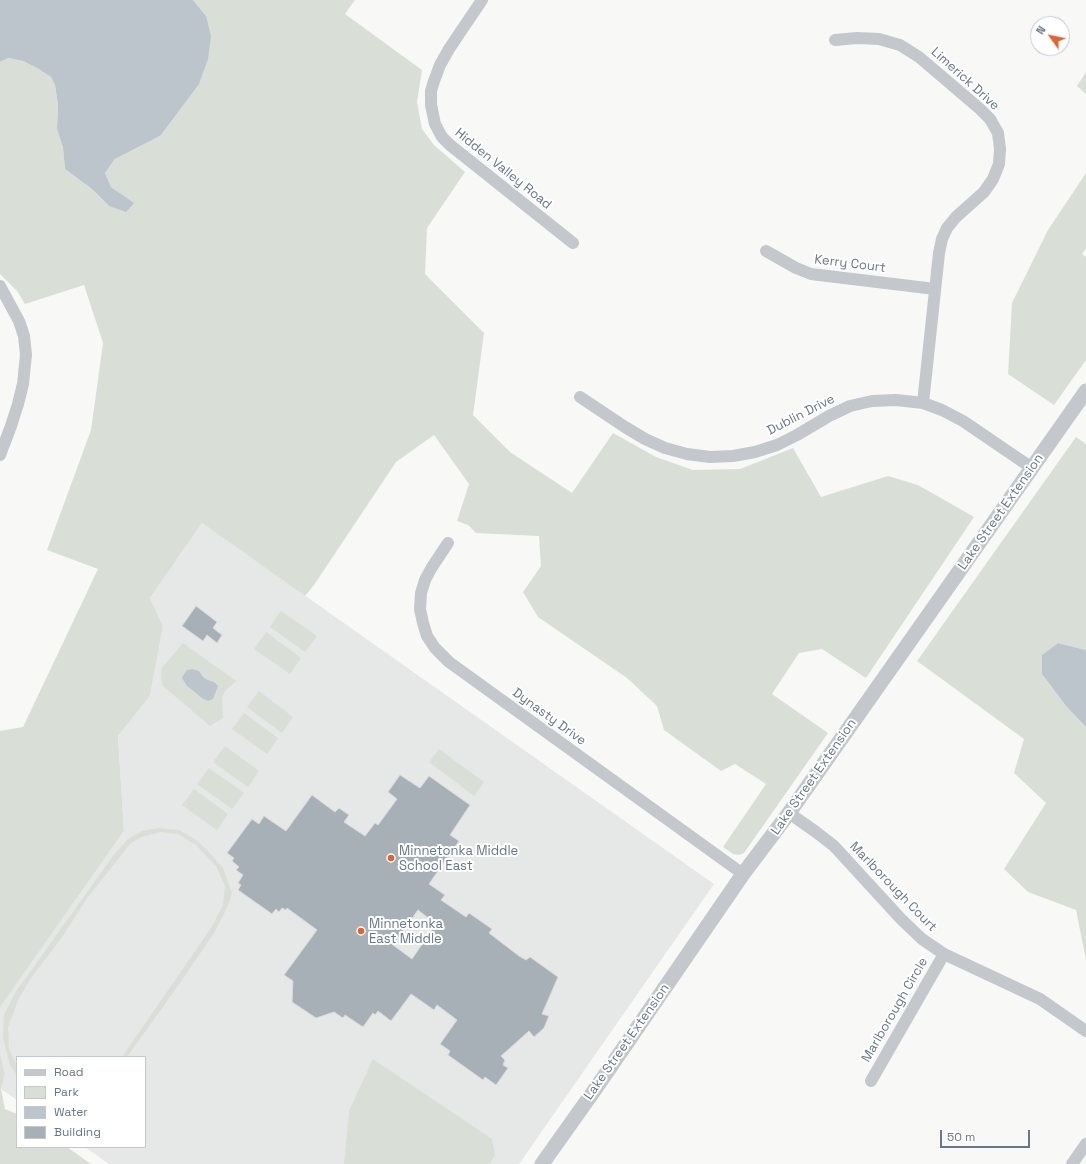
<!DOCTYPE html>
<html>
<head>
<meta charset="utf-8">
<style>
  body { margin:0 }
  #map { position:relative; width:1086px; height:1164px; overflow:hidden; background:#f8f8f6; font-family:"Space Grotesk",sans-serif }
  canvas { display:block }
  .legend { position:absolute; left:16px; top:1056px; width:130px; height:92px; box-sizing:border-box; background:#fff; border:1px solid #c3c8cf; margin:0; padding:5px 7px; list-style:none; font-size:12px; color:#687686 }
  .legend li { display:flex; align-items:center; gap:8px; height:20px }
  .legend b { width:20px; border:1px solid #c3c8cf }
  .north { position:absolute; left:1030px; top:16px; width:40px; height:40px; box-sizing:border-box; background:#fff; border:1px solid #c3c8cf; border-radius:50%; rotate:303deg; font-size:11px; font-weight:700; line-height:16px; text-align:center; color:#687686 }
  .north::after { content:''; display:block; margin:auto; width:14px; height:18px; background:#e1652d; clip-path:polygon(50% 0,100% 100%,50% 72%,0 100%) }
  .scale { position:absolute; left:940px; top:1130px; width:90px; height:18px; box-sizing:border-box; border:2px solid #687686; border-top:0; padding-left:5px; font-size:12px; line-height:14px; white-space:nowrap; color:#687686; -webkit-text-stroke:3px #fff; paint-order:stroke }
</style>
</head>
<body>
<div id="map">
<canvas width="1086" height="1164"></canvas>
<ul class="legend">
<li><b style="height:5px;background:#c4c7cb"></b>Road</li>
<li><b style="height:11px;background:#d9dfd7"></b>Park</li>
<li><b style="height:11px;background:#bcc5cb"></b>Water</li>
<li><b style="height:11px;background:#a8b0b7"></b>Building</li>
</ul>
<div class="north">N</div>
<div class="scale">50 m</div>
</div>
<script>
const g = document.querySelector('canvas').getContext('2d');
g.lineJoin = 'round';
function fillPath(path, color) {
  g.fillStyle = color;
  g.fill(path, 'evenodd');
}
function poly(rows) {
  const path = new Path2D();
  for (const r of rows) {
    path.moveTo(r[0], r[1]);
    for (let i = 2; i < r.length; i += 2) path.lineTo(r[i], r[i + 1]);
  }
  return path;
}
function strokePath(path, color, width, dash) {
  g.strokeStyle = color;
  g.lineWidth = width;
  g.lineCap = dash ? 'butt' : 'round';
  g.setLineDash(dash || []);
  g.stroke(path);
}
function label(font, color, halo, rows, align = 'center') {
  g.font = font + ' "Space Grotesk",sans-serif';
  g.lineWidth = 4;
  g.setLineDash([]);
  g.textBaseline = 'middle';
  g.strokeStyle = halo;
  g.fillStyle = color;
  for (const [text, x, y, turn = 0] of rows) {
    g.save();
    g.translate(x, y);
    g.rotate((+turn || 0) * Math.PI / 180);
    g.textAlign = isNaN(turn) ? turn : align;
    if (halo) g.strokeText(text, 0, 0);
    g.fillText(text, 0, 0);
    g.restore();
  }
}
fillPath(poly([
  [202,523,714,884,519,1164,109,1164,85,1147,145,1147,145,1057,17,1057,17,1100,1,1089,5,1074,0,1053,0,1006,124,831,118,736,150,696,163,626,150,598]
]), '#e6e7e7');
fillPath(poly([
  [193,0,355,0,345,14,422,70,417,102,422,129,434,145,465,172,427,228,425,274,484,333,473,415,510,452,572,493,613,433,656,457,693,470,740,469,793,448,821,497,888,476,918,485,974,517,866,678,822,649,799,653,772,694,828,733,744,853,739,855,733,854,723,847,766,784,735,764,721,771,664,730,657,706,627,678,538,617,523,592,541,566,539,536,476,533,468,525,457,521,469,484,434,435,396,462,314,585,305,596,202,523,150,598,163,626,150,696,118,736,124,831,0,1007,0,731,23,727,98,569,47,550,91,430,103,343,84,285,25,304,17,291,0,274,0,62,8,58,23,61,37,68,51,77,55,85,58,105,57,129,63,148,65,169,92,189,109,206,133,203,111,187,105,173,115,159,160,136,206,16],
  [1086,72,1086,94,1077,86],
  [1086,173,1086,248,1082,254,1086,257,1086,360,1054,405,1008,374,1012,303,1048,230],
  [1076,437,1086,444,1086,650,1058,643,1042,655,1042,674,1066,706,1086,727,1086,960,1076,910,1028,892,1004,869,1046,803,1014,773,1024,739,917,661],
  [281,611,317,636,305,652,270,627],
  [266,632,301,658,290,674,254,649],
  [183,643,236,681,225,691,222,697,223,718,210,726,163,686,161,677,162,668],
  [187,670,199,671,203,677,208,680,214,682,202,698,187,686,183,678,184,674],
  [259,691,293,717,282,733,247,707],
  [244,713,278,738,267,754,232,729],
  [225,746,259,771,248,787,213,762],
  [439,749,484,782,474,796,429,762],
  [209,768,244,793,232,809,197,784],
  [194,789,228,814,217,830,182,805],
  [159,828,179,830,195,839,207,850,223,868,232,893,227,908,214,933,175,990,127,1057,122,1057,211,928,223,905,225,886,216,866,196,845,178,834,161,832,141,837,130,844,88,897,62,937,31,978,19,998,8,1027,9,1049,17,1066,17,1075,10,1065,3,1038,4,1015,15,993,113,856,128,839,142,831],
  [0,1053,5,1074,1,1089,5,1109,17,1114,17,1147,67,1147,91,1164,0,1164],
  [373,1059,492,1139,495,1156,489,1164,344,1164,349,1111]
]), '#d9dfd7');
fillPath(poly([
  [0,0,193,0,206,16,211,36,208,59,199,84,160,136,115,159,105,173,111,187,134,203,126,212,109,206,92,189,65,169,63,148,57,129,58,105,55,85,51,77,37,68,23,61,8,58,0,62],
  [1058,643,1086,650,1086,727,1066,706,1042,674,1042,655],
  [193,669,199,671,203,677,208,680,214,682,218,686,213,699,208,701,202,698,187,686,182,678,184,674,187,670]
]), '#bcc5cb');
const building = poly([
  [196,606,217,622,213,628,222,635,217,643,207,635,203,641,182,626,196,606],
  [400,775,420,788,429,776,470,805,450,835,459,841,429,884,445,895,441,900,466,917,469,913,492,929,489,933,519,956,526,960,530,957,558,977,542,1014,549,1016,544,1028,534,1037,529,1031,501,1056,505,1060,503,1065,508,1068,496,1085,485,1077,483,1080,448,1055,450,1051,440,1044,457,1020,437,1005,434,1010,411,994,391,1021,378,1011,375,1015,373,1013,363,1027,345,1015,343,1018,334,1012,316,1018,292,1002,293,981,284,975,317,930,287,908,286,910,282,908,279,912,276,909,272,914,238,890,241,885,238,883,243,875,236,870,239,867,232,861,234,858,227,853,252,819,259,824,264,816,286,831,312,795,335,812,339,808,349,815,344,822,365,836,375,823,378,825,397,799,388,792,400,775],
  [418,910,436,924,412,959,393,945,418,910]
]);
fillPath(building, '#a8b0b7');
strokePath(building, '#dadad8', 1);
strokePath(poly([
  [482,0,449,49,440,65,434,81,431,91,431,105,435,124,442,137,450,145,573,243],
  [835,40,857,38,879,39,900,45,919,57,980,109,990,119,998,133,1000,149,999,164,993,179,984,192,956,217,947,228,942,239,939,253,923,403],
  [766,251,796,268,811,274,935,289],
  [0,286,19,321,24,336,26,355,23,384,18,404,11,426,0,455],
  [580,397,625,427,645,439,665,448,687,454,710,457,733,456,755,452,777,445,797,435,829,416,850,406,872,401,896,400,923,403,942,410,963,421,1032,468],
  [448,543,432,567,425,580,421,593,420,609,423,623,427,636,435,648,449,662,743,874],
  [789,813,816,832,834,846,901,919,922,939,944,954,1040,999,1086,1031],
  [871,1081,944,954],
  [1072,1164,1086,1144]
]), '#c4c7cb', 12);
strokePath(poly([
  [542,1164,596,1088,743,874,789,813,1086,391]
]), '#c4c7cb', 15);
for (const [x, y, r, color] of [
  [391,858,4,"#e1652d"],
  [361,931,4,"#e1652d"]
]) {
  const dot = new Path2D();
  dot.arc(x, y, r, 0, 2 * Math.PI);
  g.fillStyle = color;
  g.fill(dot);
  strokePath(dot, '#fff', 1.5);
}
label('13px', '#687686', '#fff', [
  ["Limerick Drive",965,79,42],
  ["Hidden Valley Road",503,169,39],
  ["Kerry Court",850,264,7],
  ["Dublin Drive",801,415,-27],
  ["Lake Street Extension",1001,512,-55],
  ["Dynasty Drive",549,717,36],
  ["Lake Street Extension",814,777,-55],
  ["Marlborough Court",893,887,46],
  ["Marlborough Circle",895,1010,-60],
  ["Lake Street Extension",627,1042,-55]
]);
label('13px', '#687686', '#fff', [
  ["Minnetonka Middle",399,851],
  ["School East",399,866],
  ["Minnetonka",369,924],
  ["East Middle",369,939]
], 'left');
</script>
</body>
</html>
